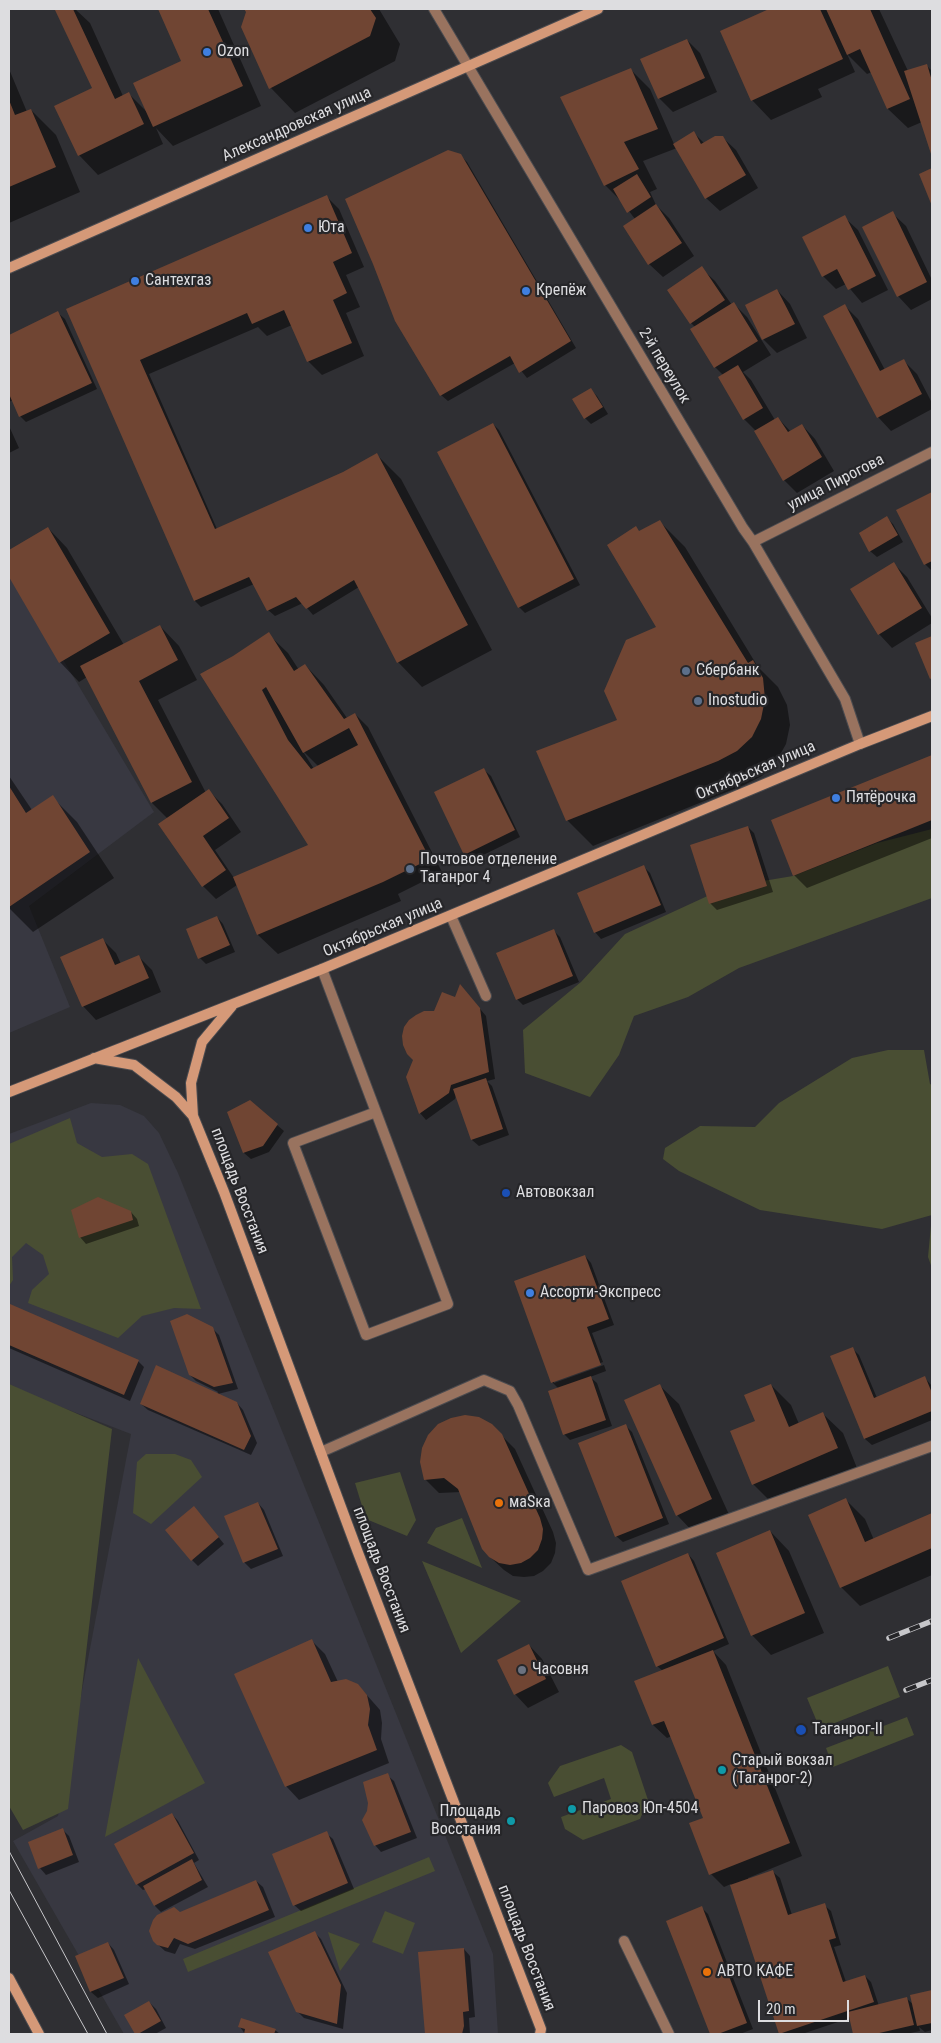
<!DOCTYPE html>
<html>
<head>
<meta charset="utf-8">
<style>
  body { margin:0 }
  #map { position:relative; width:941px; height:2043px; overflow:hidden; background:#2f2f33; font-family:"Roboto Condensed",sans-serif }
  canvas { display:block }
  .frame { position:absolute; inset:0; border:10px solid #dddde0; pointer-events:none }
  .scale { position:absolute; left:758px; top:2000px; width:91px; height:22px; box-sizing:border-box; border:2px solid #dddde0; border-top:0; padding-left:6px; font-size:15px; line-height:18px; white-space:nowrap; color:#dddde0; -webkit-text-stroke:4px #262629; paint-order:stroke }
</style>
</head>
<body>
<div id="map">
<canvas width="941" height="2043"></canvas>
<div class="frame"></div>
<div class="scale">20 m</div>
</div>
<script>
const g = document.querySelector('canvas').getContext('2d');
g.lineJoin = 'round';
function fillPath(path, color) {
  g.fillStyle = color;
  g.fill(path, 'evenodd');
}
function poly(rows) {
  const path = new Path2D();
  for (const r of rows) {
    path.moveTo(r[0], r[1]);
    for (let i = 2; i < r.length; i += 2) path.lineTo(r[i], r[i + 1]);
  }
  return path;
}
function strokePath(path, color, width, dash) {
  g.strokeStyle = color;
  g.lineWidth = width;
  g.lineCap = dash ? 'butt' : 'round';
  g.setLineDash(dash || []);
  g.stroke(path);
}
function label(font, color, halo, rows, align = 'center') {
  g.font = font + ' "Roboto Condensed",sans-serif';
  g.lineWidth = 4.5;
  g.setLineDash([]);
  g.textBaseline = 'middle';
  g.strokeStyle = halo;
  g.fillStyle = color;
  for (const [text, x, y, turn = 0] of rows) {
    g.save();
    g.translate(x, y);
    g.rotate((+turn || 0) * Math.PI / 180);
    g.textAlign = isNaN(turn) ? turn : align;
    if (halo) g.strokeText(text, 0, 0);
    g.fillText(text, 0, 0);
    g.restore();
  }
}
fillPath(poly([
  [9,569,154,812,29,906,70,1007,9,1033],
  [91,1103,120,1105,144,1116,159,1133,178,1173,493,1954,498,2034,124,2034,13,1841,58,1816,131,1434,9,1387,9,1134]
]), '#383841');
fillPath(poly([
  [932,829,932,898,739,968,688,997,634,1016,619,1055,590,1097,525,1073,523,1030,581,982,625,934,727,887,793,876,877,843],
  [888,1050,924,1050,930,1084,932,1085,932,1268,928,1257,932,1215,882,1229,760,1210,679,1171,663,1159,665,1148,700,1126,755,1127,779,1103,852,1058],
  [70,1118,77,1143,102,1157,132,1154,148,1164,201,1309,174,1308,142,1316,118,1338,28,1303,32,1290,49,1274,43,1255,26,1243,12,1257,13,1280,9,1286,9,1144],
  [9,1384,112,1429,68,1809,23,1830,9,1806],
  [146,1454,175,1454,191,1460,202,1477,151,1524,133,1513,137,1462],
  [400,1472,416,1520,407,1536,366,1519,355,1483],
  [462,1518,482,1568,427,1543,436,1528],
  [422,1561,521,1601,461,1653],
  [138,1658,205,1783,105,1837],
  [888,1666,900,1697,820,1729,807,1698],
  [907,1717,914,1735,833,1767,826,1748],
  [621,1745,632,1752,648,1800,640,1819,583,1840,565,1829,561,1817,611,1799,604,1778,554,1797,548,1783,560,1766],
  [429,1857,435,1871,188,1972,183,1959],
  [385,1911,415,1923,403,1954,372,1942],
  [328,1932,360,1944,340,1971]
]), '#494e33');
fillPath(poly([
  [60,9,75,9,90,23,123,96,129,94,147,112,183,61,159,9,218,9,261,106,173,146,156,128,163,144,98,175,79,155,93,88,56,11],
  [246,9,379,9,400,44,395,61,295,113,271,88],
  [772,9,879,9,908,71,926,65,932,71,932,153,922,122,908,128,888,109,872,72,867,74,847,54,855,72,818,89,822,97,771,120,752,100,721,32],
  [687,40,700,53,717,92,673,112,659,98],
  [9,69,27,112,31,110,56,135,80,192,9,223],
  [630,69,650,89,674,144,694,133,704,143,722,137,736,150,758,188,720,211,706,198,677,148,643,161,657,189,650,192,656,205,669,218,694,256,663,277,649,264,625,226,635,219,622,202,605,185],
  [460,155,467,162,576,348,527,378,515,363,448,401,441,395],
  [326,196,339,209,364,267,346,275,360,307,346,313,364,356,322,375,308,361,292,325,267,336,258,327,149,374,217,529,344,473,376,454,401,479,492,650,422,687,398,662,359,587,313,615,303,603,275,616,268,610,254,584,201,607,195,601,98,380],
  [892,213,906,226,932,280,932,299,911,310,898,296],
  [844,217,858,230,888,290,862,303,846,284,836,289,823,276],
  [701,268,715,281,732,305,734,304,747,317,771,355,743,372,751,380,775,420,778,418,791,432,802,425,815,439,834,471,797,493,784,480,756,431,744,419,723,375,715,367,692,329,695,327,691,323],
  [777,290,790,304,807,338,777,353,763,339],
  [845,306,858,319,885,370,903,360,917,374,932,403,932,409,891,431,878,417],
  [58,313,65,319,97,389,26,422,20,416,13,400,9,402,9,336],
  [590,389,597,396,608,414,591,424,585,418],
  [493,424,499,430,580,585,525,613,519,607],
  [9,426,19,448,9,453],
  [932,493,932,571,925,564,898,510],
  [887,518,893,524,903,542,877,557,870,551],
  [660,522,685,547,758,667,778,687,787,705,790,725,786,744,776,762,762,776,744,785,593,846,568,821,538,752,619,721,658,628,640,532],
  [48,528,67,548,124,645,160,626,179,646,197,680,158,700,206,793,209,791,222,804,241,832,215,850,234,878,310,846,234,657,268,634,288,653,299,670,305,665,324,685,347,718,355,714,368,727,442,872,398,894,401,901,278,954,258,935,237,885,216,899,203,886,160,824,168,819,152,803,87,677,79,682,60,662,9,574,9,551],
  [302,750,319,767,314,769],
  [894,564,907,577,932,618,932,623,892,648,879,634],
  [932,757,932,838,807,888,794,875,772,821],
  [484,770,491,776,520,837,471,861,465,854],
  [9,776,32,810,52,797,77,822,114,878,33,932,9,908],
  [748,827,754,833,773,892,717,910,710,903],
  [644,867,650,873,666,912,601,939,595,932],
  [217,917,223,924,235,952,206,964,200,958],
  [553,930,560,937,579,982,523,1005,517,999],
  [103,940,116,953,121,964,139,957,152,970,161,992,96,1020,83,1006],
  [461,986,486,1016,495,1079,487,1081,492,1086,509,1135,479,1146,472,1140,456,1095,455,1099,426,1120,420,1113,434,1012,456,999],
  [228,1112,277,1125,284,1131,269,1152,251,1159,244,1153],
  [131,1212,137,1219,139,1226,86,1244,80,1237],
  [585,1256,591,1263,614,1325,592,1333,603,1362,554,1381,554,1383,604,1365,606,1371,590,1377,597,1383,612,1426,570,1440,564,1434,558,1388,552,1382],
  [11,1306,138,1361,144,1367,130,1401,9,1348,9,1311],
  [212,1328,219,1335,238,1389,218,1394,237,1403,243,1410,257,1443,251,1455,148,1410,141,1404,217,1394,218,1392,196,1381,190,1375],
  [852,1348,859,1355,877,1398,925,1378,932,1386,932,1420,872,1445,865,1439,831,1357],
  [659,1385,679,1404,731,1519,696,1535,677,1515],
  [771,1385,791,1405,799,1424,823,1414,843,1433,857,1468,772,1503,753,1484,756,1421],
  [491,1425,515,1449,553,1532,556,1543,555,1553,551,1563,543,1571,534,1576,524,1577,513,1576,504,1570,490,1557,461,1492,439,1493,425,1479],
  [625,1425,632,1432,669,1524,623,1542,616,1536],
  [846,1500,865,1519,874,1540,932,1515,932,1575,860,1606,841,1587],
  [258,1503,264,1510,283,1556,251,1569,244,1562],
  [200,1514,224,1544,198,1566,192,1560],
  [770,1531,789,1551,824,1633,771,1655,752,1635],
  [688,1554,694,1561,729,1644,713,1651,726,1665,802,1856,748,1878,748,1880,773,1872,780,1878,792,1915,824,1905,831,1911,841,1945,834,1947,846,1982,865,1976,871,1982,879,2006,907,1999,914,2005,912,1996,932,1992,932,2030,925,2032,919,2027,920,2031,906,2034,854,2034,850,2018,802,2034,780,2033,731,1884,724,1887,711,1874,705,1818,672,1736,667,1738,653,1725,636,1682,663,1671,657,1666],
  [312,1641,325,1654,338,1682,358,1685,380,1710,382,1723,381,1739,389,1763,299,1800,286,1786],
  [529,1645,542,1659,559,1692,528,1708,515,1694],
  [387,1775,394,1781,417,1838,381,1852,375,1845],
  [172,1814,178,1821,199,1860,194,1863,208,1887,161,1912,155,1906,146,1889,143,1890,137,1884],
  [63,1830,69,1836,79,1862,46,1875,40,1868],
  [326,1833,333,1839,354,1889,301,1911,294,1905],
  [256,1881,263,1887,275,1917,195,1949,180,1944,175,1954,165,1951,154,1941,179,1914],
  [702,1908,708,1914,753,2029,740,2034,711,2034,667,1921],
  [315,1933,321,1939,347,1993,343,2029,304,2018,297,2011],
  [108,1943,114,1950,129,1984,98,1998,91,1992,76,1957],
  [464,1949,470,1956,475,2017,469,2018,470,2034,426,2034,420,1953],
  [149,2002,156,2009,166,2028,155,2034,136,2034,126,2016],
  [240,2027,275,2030,280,2034,245,2034]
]), '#0007');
fillPath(poly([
  [57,9,73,9,115,99,129,92,144,124,78,156,54,106,92,88,55,10],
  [158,9,208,9,243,86,153,127,133,83,181,61],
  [244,9,370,9,376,18,370,36,269,89,241,27,246,12],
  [769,9,820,9,843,59,751,101,720,31],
  [826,9,870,9,910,99,887,109,860,49,847,55],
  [687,39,705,78,658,99,640,59],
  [927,64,932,81,932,157,904,71],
  [631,68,658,129,624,142,639,169,604,186,560,97],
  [9,100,15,115,31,109,56,167,9,187],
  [694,131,701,144,715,136,723,136,746,175,705,199,673,144],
  [448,150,461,154,571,341,519,373,510,356,440,396,395,321,373,264,345,199],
  [932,168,932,206,919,174],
  [637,174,651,197,627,213,613,189],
  [327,195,352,253,333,262,347,293,333,300,352,343,307,362,284,310,252,324,247,313,140,360,215,529,343,472,377,453,468,625,397,663,354,580,306,609,296,597,267,611,249,577,194,601,66,309],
  [656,204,682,243,648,265,623,226],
  [893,211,927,282,897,297,862,227],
  [845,215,876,276,848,290,837,269,822,277,802,237],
  [702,266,725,300,690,324,667,290],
  [777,289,795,324,762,340,745,305],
  [734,302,758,341,714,368,690,329],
  [845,304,880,371,904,359,922,394,877,418,823,316],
  [58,311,92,383,19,417,9,394,9,335],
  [738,365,763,408,743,420,718,377],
  [591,388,603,407,584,419,572,399],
  [778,417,788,432,802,424,822,457,783,481,754,431],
  [493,423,574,579,518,608,437,452],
  [932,492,932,561,924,565,896,510],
  [887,516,898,535,869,552,859,533],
  [660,520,748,663,753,660,763,678,765,699,761,719,752,737,737,751,718,761,566,821,536,751,617,720,604,691,626,640,656,627,607,545,636,526,639,531],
  [48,527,110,633,59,663,9,577,9,550],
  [894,562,922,608,878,635,850,589],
  [160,625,178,660,139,681,192,782,151,803,80,666],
  [269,632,294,671,305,664,344,719,355,713,430,859,383,882,257,935,233,877,308,845,200,674,233,656],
  [266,687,303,753,349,728,358,745,311,769,288,740,262,690],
  [932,636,932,678,930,679,915,643],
  [932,755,932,820,793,876,771,820],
  [484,768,515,830,464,855,434,792],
  [9,786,26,813,53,795,90,852,9,907],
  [209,789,229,818,203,836,226,870,202,887,158,824],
  [748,826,767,886,709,904,690,845],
  [644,865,661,905,594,933,577,893],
  [217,916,230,945,198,959,186,929],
  [554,929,573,976,516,1000,496,953],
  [103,938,115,965,139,955,149,978,82,1007,60,957],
  [460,984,480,1008,489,1072,451,1085,449,1093,419,1114,406,1077,413,1060,407,1054,403,1045,402,1036,404,1027,409,1020,416,1015,424,1011,434,1011,442,992,455,997],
  [486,1078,503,1129,471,1140,453,1089],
  [250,1100,278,1124,263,1146,243,1153,227,1112],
  [98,1197,131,1211,133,1220,79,1238,71,1210],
  [585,1255,609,1319,587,1327,601,1365,551,1383,514,1281],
  [10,1304,139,1360,124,1395,9,1345,9,1308],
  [187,1314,213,1327,233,1383,214,1387,189,1375,170,1321],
  [853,1347,874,1398,925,1376,932,1393,932,1411,864,1439,830,1356],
  [156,1365,237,1402,251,1436,244,1450,140,1404],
  [591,1376,606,1420,563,1435,548,1391],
  [660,1384,712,1499,676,1516,624,1400],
  [771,1384,789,1427,823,1412,838,1448,752,1485,730,1431,755,1421,744,1395],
  [465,1415,479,1417,492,1424,502,1434,540,1518,543,1529,542,1539,538,1550,530,1558,521,1563,510,1565,499,1563,489,1557,482,1549,458,1489,444,1478,424,1480,420,1462,422,1448,428,1435,438,1424,451,1418],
  [626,1424,663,1518,615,1537,578,1443],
  [846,1498,865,1542,932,1513,932,1548,840,1588,808,1515],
  [258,1502,278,1549,243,1563,224,1516],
  [194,1506,219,1537,191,1561,165,1530],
  [770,1530,805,1613,751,1636,716,1553],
  [688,1553,724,1638,656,1667,621,1581],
  [312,1639,331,1682,346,1679,358,1684,367,1695,370,1709,368,1725,377,1750,285,1787,234,1674],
  [529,1644,546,1679,514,1695,497,1660],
  [713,1650,790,1843,709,1875,689,1823,703,1818,664,1721,652,1725,634,1681],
  [388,1773,411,1832,374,1846,362,1820,367,1811,368,1803,363,1782],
  [172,1813,194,1853,136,1885,114,1844],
  [63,1828,73,1855,38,1869,28,1842],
  [327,1831,348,1883,293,1906,272,1854],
  [192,1859,202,1880,154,1906,143,1886],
  [773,1870,788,1915,825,1903,836,1938,829,1940,843,1982,865,1975,874,2002,779,2034,730,1885],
  [256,1880,269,1910,188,1944,174,1938,168,1948,157,1945,153,1941,149,1931,153,1920,157,1915,174,1907,180,1912],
  [702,1906,747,2023,718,2034,710,2034,666,1921],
  [315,1931,341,1985,337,2024,296,2012,268,1952],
  [108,1942,124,1978,90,1992,75,1956],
  [464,1948,469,2011,463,2012,464,2026,462,2034,425,2034,418,1952],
  [932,1990,932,2023,917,2026,910,1995],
  [907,1997,914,2025,875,2034,853,2034,848,2012],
  [149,2001,161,2021,138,2034,135,2034,124,2015],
  [241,2018,276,2029,274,2034,244,2034,245,2029,238,2027]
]), '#704533');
const lane = poly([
  [451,916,486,996],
  [322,969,376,1112,448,1304,366,1335,293,1143,376,1112],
  [624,1941,669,2034]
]);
const street = poly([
  [434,9,743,528,753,542,845,699,860,744],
  [753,542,932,452],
  [321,1452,484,1380,510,1391,518,1405,588,1570,932,1446]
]);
const secondary = poly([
  [9,268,598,9],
  [232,1006,202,1042,191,1083,193,1116,224,1192,357,1550,541,2029,540,2034],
  [94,1058,134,1065,176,1097,193,1116],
  [9,1092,322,969,860,744,932,716],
  [9,1978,39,2034]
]);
strokePath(lane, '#4b4b4f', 12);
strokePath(street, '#4b4b4f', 12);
strokePath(secondary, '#4b4b4f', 12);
strokePath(lane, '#99735f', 10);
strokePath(street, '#99735f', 10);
strokePath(secondary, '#d59978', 10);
strokePath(poly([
  [9,1851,107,2034],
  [9,1890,88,2034]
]), '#c7c7ca', 1);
const rail = poly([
  [889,1638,932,1621],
  [906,1690,932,1680]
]);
strokePath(rail, '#c7c7ca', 5.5);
strokePath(rail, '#262629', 4, [11]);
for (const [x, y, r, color] of [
  [207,52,5,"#3f7fe0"],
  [308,228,5,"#3f7fe0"],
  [135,281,5,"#3f7fe0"],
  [526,291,5,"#3f7fe0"],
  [686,671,5,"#5c6f8a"],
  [698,701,5,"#5c6f8a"],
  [836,798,5,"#3f7fe0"],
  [410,869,5,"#5c6f8a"],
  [506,1193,5,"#1a4fb4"],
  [530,1293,5,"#3f7fe0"],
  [499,1503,5,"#e8710a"],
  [522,1670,5,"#6b7280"],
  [801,1730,6,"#1a4fb4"],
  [722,1770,5,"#0f9aa8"],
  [572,1809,5,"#0f9aa8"],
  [511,1821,5,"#0f9aa8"],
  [707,1972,5,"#e8710a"]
]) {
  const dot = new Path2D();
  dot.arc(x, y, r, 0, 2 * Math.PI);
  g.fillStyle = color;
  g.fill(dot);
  strokePath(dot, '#262629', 2);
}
label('16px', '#dddde0', '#262629', [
  ["Ozon",217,52],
  ["Юта",318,228],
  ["Сантехгаз",145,281],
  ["Крепёж",536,291],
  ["Сбербанк",696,671],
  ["Inostudio",708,701],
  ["Пятёрочка",846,798],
  ["Почтовое отделение",420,860],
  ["Таганрог 4",420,878],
  ["Автовокзал",516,1193],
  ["Ассорти-Экспресс",540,1293],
  ["маSка",509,1503],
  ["Часовня",532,1670],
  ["Таганрог-II",812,1730],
  ["Старый вокзал",732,1761],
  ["(Таганрог-2)",732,1779],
  ["Паровоз Юп-4504",582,1809],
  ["Площадь",501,1812,"right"],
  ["Восстания",501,1830,"right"],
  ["АВТО КАФЕ",717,1972]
], 'left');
label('16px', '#dddde0', '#262629', [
  ["Александровская улица",297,125,-24],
  ["2-й переулок",664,366,59],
  ["улица Пирогова",836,483,-27],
  ["Октябрьская улица",756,771,-23],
  ["Октябрьская улица",383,928,-23],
  ["площадь Восстания",239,1191,69],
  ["площадь Восстания",381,1570,69],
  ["площадь Восстания",526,1948,69]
]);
</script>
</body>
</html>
